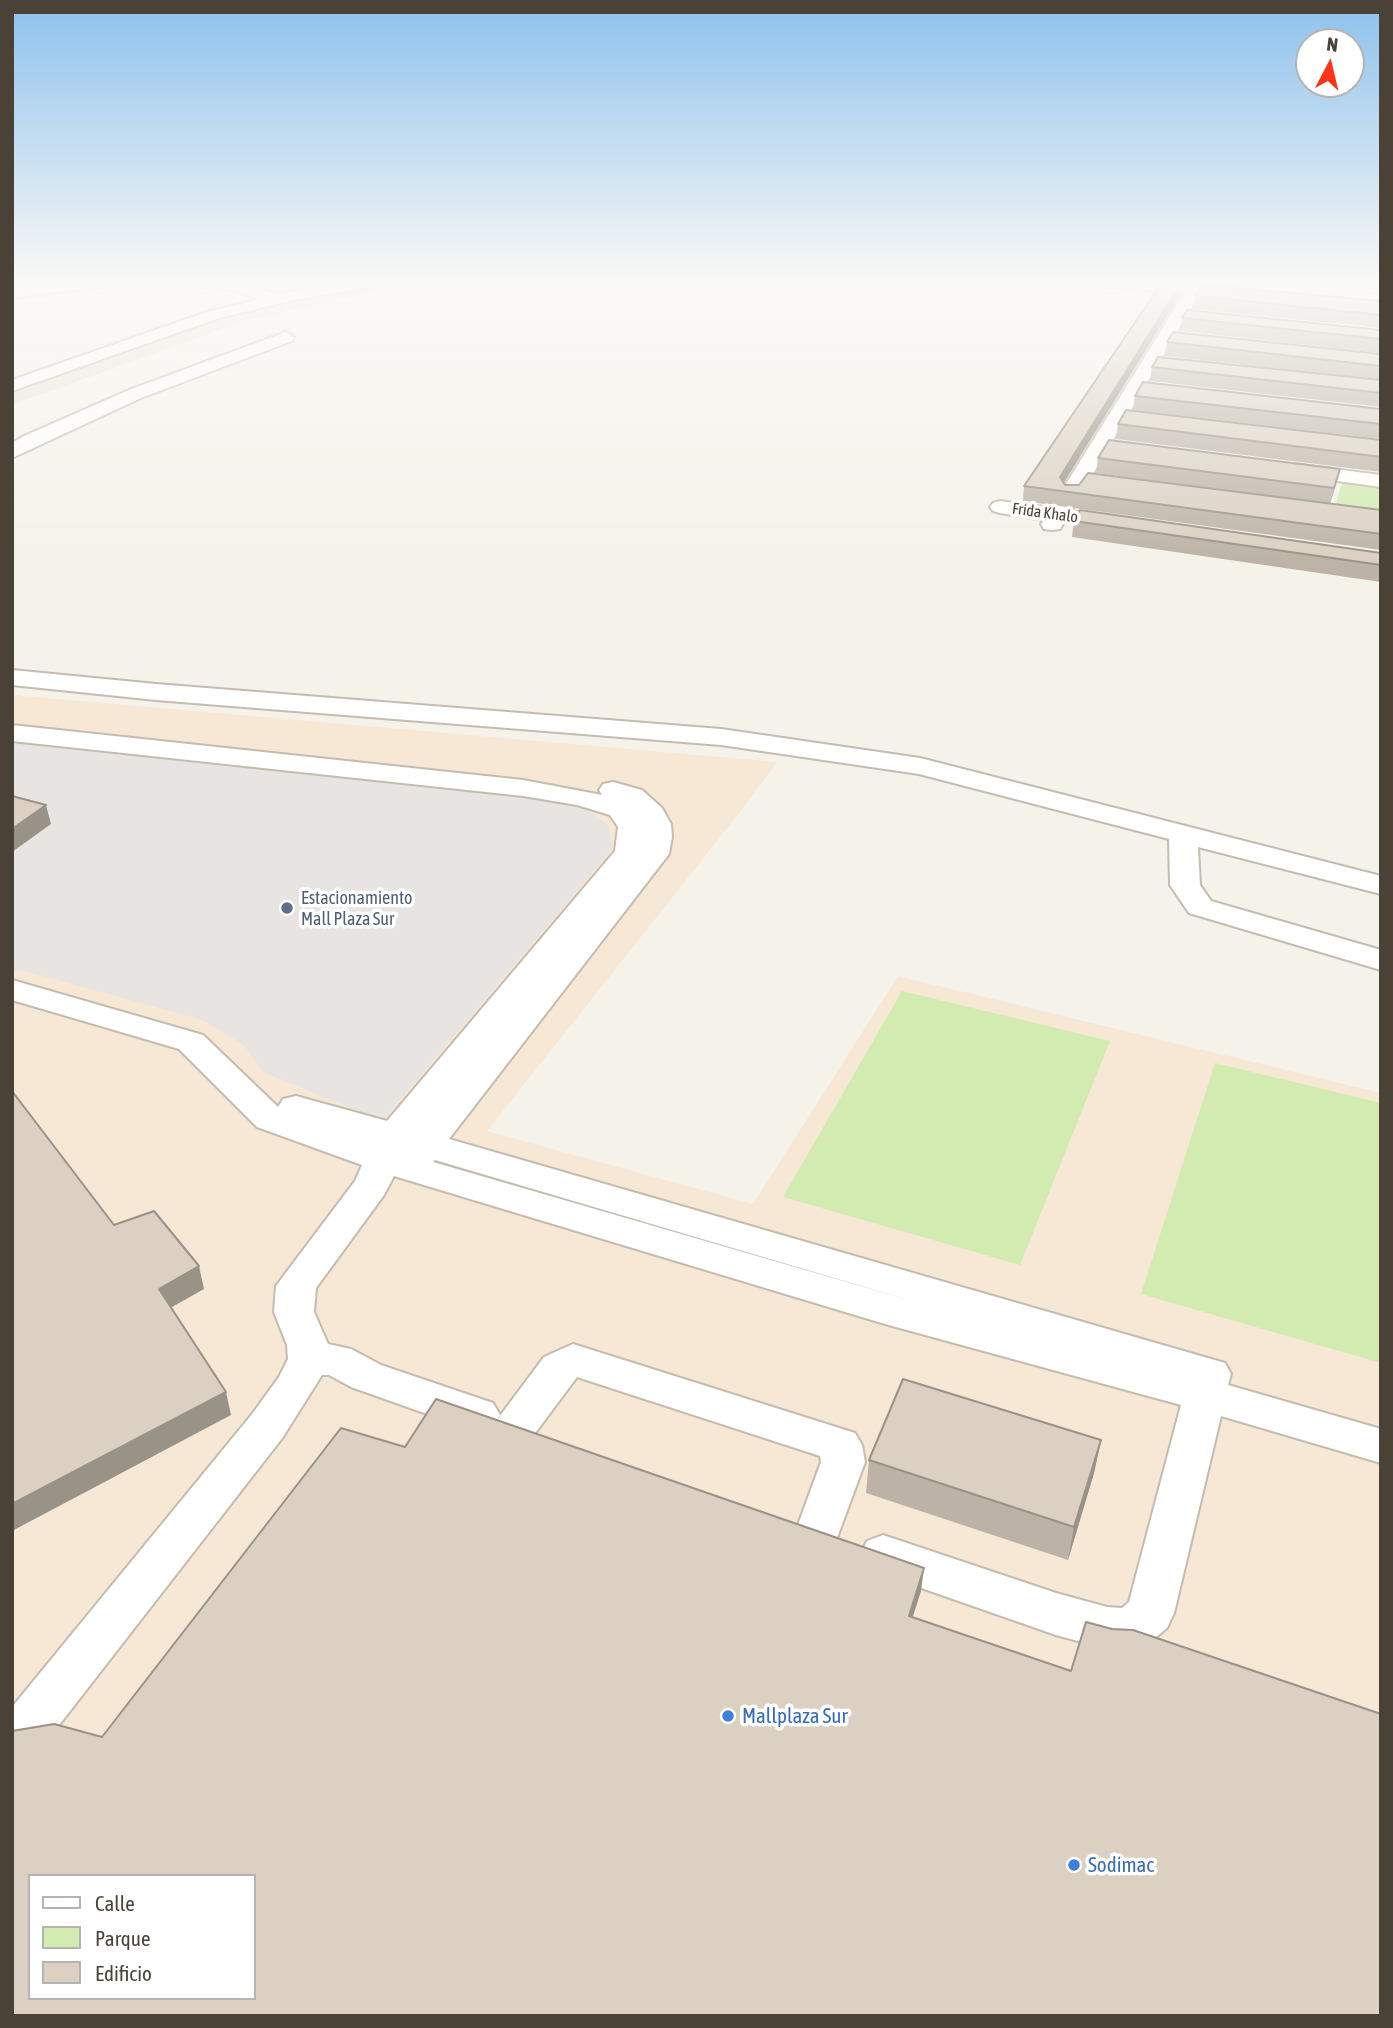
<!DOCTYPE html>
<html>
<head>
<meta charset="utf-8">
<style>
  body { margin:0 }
  #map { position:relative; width:1393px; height:2028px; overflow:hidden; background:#f5f2ea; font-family:"Asap Condensed",sans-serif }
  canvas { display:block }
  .frame { position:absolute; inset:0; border:14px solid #4a4237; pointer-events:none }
  .legend { position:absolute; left:28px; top:1874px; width:228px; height:126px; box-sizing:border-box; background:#fff; border:2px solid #b7b3af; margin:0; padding:9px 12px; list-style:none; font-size:21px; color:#4a4237 }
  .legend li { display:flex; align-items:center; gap:14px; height:35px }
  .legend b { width:35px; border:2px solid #b7b3af }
  .north { position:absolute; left:1295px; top:28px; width:70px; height:70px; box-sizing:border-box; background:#fff; border:2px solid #b7b3af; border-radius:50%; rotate:7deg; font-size:19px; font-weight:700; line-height:28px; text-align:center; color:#4a4237 }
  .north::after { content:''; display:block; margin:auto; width:24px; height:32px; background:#ff3417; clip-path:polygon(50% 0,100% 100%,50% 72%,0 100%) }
</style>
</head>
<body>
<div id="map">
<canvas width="1393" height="2028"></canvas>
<div class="frame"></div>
<ul class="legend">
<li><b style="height:9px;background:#fff"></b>Calle</li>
<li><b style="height:19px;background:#d2ebb1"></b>Parque</li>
<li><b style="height:19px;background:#dbd0c1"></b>Edificio</li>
</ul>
<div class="north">N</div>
</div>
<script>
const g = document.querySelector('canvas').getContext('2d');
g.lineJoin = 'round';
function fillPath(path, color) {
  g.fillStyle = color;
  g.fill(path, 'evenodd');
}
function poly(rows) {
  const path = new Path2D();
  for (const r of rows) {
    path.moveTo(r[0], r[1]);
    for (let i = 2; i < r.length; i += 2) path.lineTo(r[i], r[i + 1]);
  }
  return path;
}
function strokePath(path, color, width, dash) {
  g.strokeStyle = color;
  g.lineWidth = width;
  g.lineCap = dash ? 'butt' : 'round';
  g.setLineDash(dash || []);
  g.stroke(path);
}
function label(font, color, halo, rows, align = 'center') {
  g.font = font + ' "Asap Condensed",sans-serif';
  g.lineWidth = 7;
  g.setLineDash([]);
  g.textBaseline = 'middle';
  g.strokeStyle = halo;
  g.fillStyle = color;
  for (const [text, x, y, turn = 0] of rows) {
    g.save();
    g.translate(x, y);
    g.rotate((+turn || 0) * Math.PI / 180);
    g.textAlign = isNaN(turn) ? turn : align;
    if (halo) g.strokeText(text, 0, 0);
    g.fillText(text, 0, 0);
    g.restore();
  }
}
fillPath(poly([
  [405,280,492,280,386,289,247,320,12,405,12,390,203,323,237,312,359,285]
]), '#eae3d8');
fillPath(poly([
  [12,695,777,762,740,812,487,1131,753,1204,898,976,1381,1093,1381,2016,12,2016],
  [30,1876,254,1876,254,1998,30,1998]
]), '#f7e8d5');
fillPath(poly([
  [1342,481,1381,486,1381,514,1335,508],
  [902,991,1110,1041,1020,1265,783,1197],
  [1215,1063,1381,1103,1381,1363,1141,1294]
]), '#d2ebb1');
fillPath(poly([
  [12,738,574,799,608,825,614,847,382,1121,263,1072,244,1045,203,1020,21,970,12,970]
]), '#e7e4e1');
const minor = poly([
  [81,280,125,280,117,285,12,298,12,288,81,280],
  [182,280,234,281,277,294,356,280,391,280,383,285,298,299,219,318,12,391,12,380,207,312,259,299,232,290,190,285,182,280],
  [1069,280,1140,280,1190,283,1192,280,1208,280,1205,284,1246,287,1254,292,1246,297,1200,293,1071,511,1127,519,1130,524,1127,529,1119,530,1064,522,1060,529,1052,530,1044,529,1041,524,1044,520,1000,513,993,511,990,507,993,503,1000,501,1051,508,1185,292,1077,285,1069,280],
  [1346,280,1381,280,1381,288,1354,285,1346,280],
  [286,332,294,337,292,341,141,398,12,458,12,443,24,436,129,390,286,332],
  [1294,464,1381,475,1381,487,1287,474,1284,470,1287,466,1294,464],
  [12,670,156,684,721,729,920,758,1381,876,1381,894,1198,847,1200,885,1211,901,1381,950,1381,970,1189,913,1170,885,1169,839,919,774,721,745,156,700,12,685,12,670],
  [12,725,523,780,602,795,599,790,603,784,613,782,642,790,662,808,671,824,672,837,669,854,449,1139,1225,1363,1231,1374,1228,1385,1381,1429,1381,1463,1221,1416,1174,1613,1167,1628,1148,1644,1131,1650,1107,1649,1056,1635,867,1569,860,1555,867,1541,883,1535,1056,1593,1107,1607,1122,1608,1129,1602,1181,1405,885,1324,394,1176,384,1195,316,1288,314,1312,328,1344,351,1349,381,1365,493,1403,500,1415,493,1427,478,1432,351,1387,329,1375,322,1375,283,1437,49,1738,31,1745,13,1738,13,1706,253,1413,279,1377,288,1359,287,1345,274,1312,276,1286,355,1181,362,1165,257,1127,179,1049,12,1000,12,980,203,1035,278,1107,283,1099,296,1096,387,1121,615,851,618,827,610,815,577,805,523,796,12,741,12,725],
  [435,1160,919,1303,433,1162,435,1160],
  [573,1344,855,1433,862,1445,865,1462,834,1546,818,1552,802,1546,795,1533,821,1462,820,1456,577,1377,530,1440,515,1445,500,1440,493,1428,500,1416,544,1357,573,1344]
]);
strokePath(minor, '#c4bcaf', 4);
fillPath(minor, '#fff');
fillPath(poly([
  [1221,280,1269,280,1265,288,1220,285],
  [1180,295,1064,483,1065,485,1319,502,1096,473,1098,458,1340,469,1330,504,1381,510,1381,550,1023,501,1024,486],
  [1196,296,1381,301,1381,328,1193,309],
  [1182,318,1381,330,1381,353,1180,331],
  [1167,342,1381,354,1381,407,1150,381,1152,367,1371,379,1165,356],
  [1135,396,1381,409,1381,439,1133,410],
  [1118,424,1381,440,1381,472,1116,439],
  [1074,521,1381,553,1381,582,1072,537],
  [1101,1440,1094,1473,1068,1560,866,1493,869,1460]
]), '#bcb3a6');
fillPath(poly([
  [1181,283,1180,295,1059,490,1060,477],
  [1340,469,1336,484,1330,504,1334,488],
  [46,805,51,824,12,852,12,829],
  [199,1266,204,1289,165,1311,159,1289],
  [226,1392,231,1415,12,1531,12,1504],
  [1101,1440,1094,1473,1068,1560,1074,1527],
  [924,1568,921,1591,906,1638,909,1616]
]), '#999287');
const building = poly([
  [1163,281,1181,283,1060,477,1065,485,1079,485,1088,473,1381,510,1381,534,1024,486,1163,281],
  [1202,285,1381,301,1381,315,1196,296,1202,285],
  [1187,310,1381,330,1381,339,1182,318,1187,310],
  [1173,332,1381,354,1381,366,1167,342,1173,332],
  [1158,357,1381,380,1381,393,1152,367,1158,357],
  [1143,382,1381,409,1381,424,1135,396,1143,382],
  [1126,410,1381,440,1381,457,1118,424,1126,410],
  [1109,440,1340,469,1334,488,1098,458,1109,440],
  [1080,510,1381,553,1381,565,1074,521,1080,510],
  [12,796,46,805,12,829,12,796],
  [12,1091,114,1225,154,1211,199,1266,159,1289,226,1392,12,1504,12,1091],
  [903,1379,1101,1440,1074,1527,869,1460,903,1379],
  [436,1399,924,1568,909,1616,1071,1671,1086,1622,1112,1629,1133,1630,1381,1714,1381,2016,12,2016,12,1731,54,1724,102,1737,341,1428,405,1447,436,1399],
  [30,1876,254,1876,254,1998,30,1998,30,1876]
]);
fillPath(building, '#dbd0c1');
strokePath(building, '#999287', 2);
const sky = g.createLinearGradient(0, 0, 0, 564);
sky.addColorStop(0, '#8dc1ed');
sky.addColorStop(0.5, '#faf9f6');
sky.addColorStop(1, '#faf9f600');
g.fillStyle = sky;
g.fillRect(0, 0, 1393, 564);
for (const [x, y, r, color] of [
  [287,908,7,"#5c6f8a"],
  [728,1716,7,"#3f7fe0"],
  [1074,1865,7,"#3f7fe0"]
]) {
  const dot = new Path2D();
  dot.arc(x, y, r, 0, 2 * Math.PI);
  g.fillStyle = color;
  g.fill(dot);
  strokePath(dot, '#fff', 2.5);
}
label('16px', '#4a4237', '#fff', [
  ["Frida Khalo",1045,513,8]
]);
label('18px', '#4e5e75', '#fff', [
  ["Estacionamiento",301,898],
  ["Mall Plaza Sur",301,919]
], 'left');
label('21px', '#366cbe', '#fff', [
  ["Mallplaza Sur",742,1716],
  ["Sodimac",1088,1865]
], 'left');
</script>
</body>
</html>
